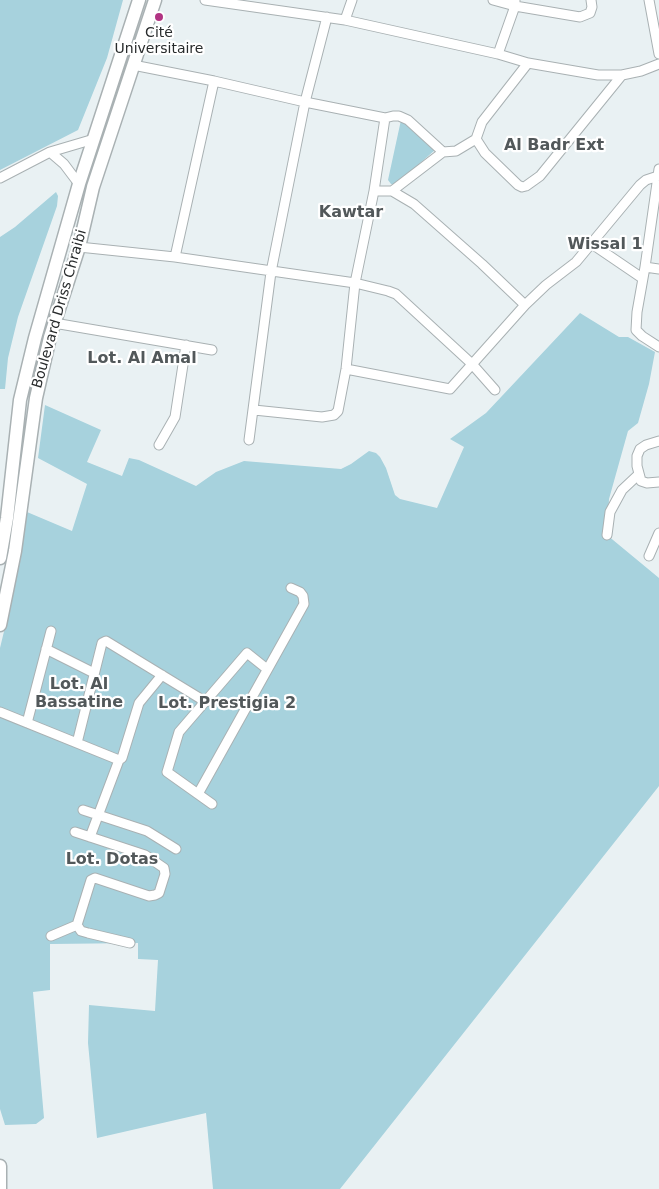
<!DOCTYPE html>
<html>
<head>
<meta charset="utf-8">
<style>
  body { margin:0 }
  canvas { display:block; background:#e9f1f3 }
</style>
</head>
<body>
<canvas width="659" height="1189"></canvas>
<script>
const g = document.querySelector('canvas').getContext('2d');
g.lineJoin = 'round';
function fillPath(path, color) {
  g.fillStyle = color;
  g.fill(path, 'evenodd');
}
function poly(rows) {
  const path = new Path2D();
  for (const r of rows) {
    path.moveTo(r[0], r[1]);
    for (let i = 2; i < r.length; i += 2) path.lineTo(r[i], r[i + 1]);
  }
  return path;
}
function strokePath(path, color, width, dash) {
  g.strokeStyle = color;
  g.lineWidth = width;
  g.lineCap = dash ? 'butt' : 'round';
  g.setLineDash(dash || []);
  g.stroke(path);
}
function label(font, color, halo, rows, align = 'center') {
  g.font = font + ' "DejaVu Sans",sans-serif';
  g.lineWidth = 4.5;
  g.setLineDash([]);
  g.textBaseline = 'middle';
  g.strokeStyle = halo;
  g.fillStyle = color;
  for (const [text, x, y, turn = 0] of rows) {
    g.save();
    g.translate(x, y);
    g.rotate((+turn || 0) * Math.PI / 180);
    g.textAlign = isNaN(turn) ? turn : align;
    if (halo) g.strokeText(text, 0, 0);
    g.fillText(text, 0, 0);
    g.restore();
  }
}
fillPath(poly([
  [0,0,123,0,107,58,78,130,0,170],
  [401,120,435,150,402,179,393,184,391,184,388,180],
  [56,192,58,196,57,206,18,317,8,358,5,389,0,389,0,237,15,227],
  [580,313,619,337,628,337,655,352,649,384,638,423,628,431,609,499,607,535,659,578,659,786,340,1189,213,1189,206,1113,97,1138,88,1043,89,1005,155,1011,158,960,138,959,138,943,50,944,50,990,33,992,44,1118,36,1124,5,1125,0,1109,0,648,14,590,27,512,72,531,87,484,38,458,45,405,101,430,87,462,122,476,129,458,139,460,196,486,216,472,244,461,341,469,351,464,369,451,376,453,380,457,386,468,395,495,400,499,437,508,464,447,450,439,486,413]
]), '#a7d2dd');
const minor = poly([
  [205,0,345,20,498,54,528,63,598,75,622,75,641,71,659,64],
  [493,0,515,6,580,17,590,13,592,7,591,0],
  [649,0,659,54],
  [345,20,352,0],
  [498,54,515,6,515,0],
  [528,63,482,122,476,139,485,153,518,185,522,187,526,186,540,176,622,75],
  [133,65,214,81,305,102,385,118,393,116,399,116,408,120,443,152,456,151,476,139],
  [385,118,374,191,392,191,414,204,482,264,525,305],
  [50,152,64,164,79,184],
  [659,169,645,267,659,269],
  [0,178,50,152,94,139],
  [392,191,443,152],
  [592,244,642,278],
  [79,247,175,257,355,283,388,291,396,294,472,364,495,390],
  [175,257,214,81],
  [645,267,637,312,636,330,642,336,659,347],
  [54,323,212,350],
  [346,369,450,389,525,305,546,285,576,262,640,185,646,180,658,176],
  [254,410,322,417,334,415,338,411,346,369,355,283,374,191],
  [249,440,271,272,305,102,327,17],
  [659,441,646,445,640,449,637,456,637,466,641,481,647,483,659,482],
  [159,445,175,417,186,345],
  [607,535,610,512,622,490,638,475],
  [649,556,659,533],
  [46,649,94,673],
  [0,712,119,760,122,758,139,703,162,675],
  [27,723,51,631],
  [77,743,102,643,106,641,206,702],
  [198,794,304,604,303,596,300,592,291,588],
  [212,804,167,772,179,732,247,653,267,669],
  [83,810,147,831,176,849],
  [90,837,119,760],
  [77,925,81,931,88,933,130,943],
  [51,936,77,925,91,880,95,878,149,896,155,895,159,893,165,874,164,868,145,855,75,832]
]);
const secondary = poly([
  [0,558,7,518,20,400,35,338,79,184,139,0],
  [0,625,15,551,36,398,50,337,79,247,93,187,155,0],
  [0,1166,0,1189]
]);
strokePath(minor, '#a9b1b3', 11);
strokePath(secondary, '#a9b1b3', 15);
strokePath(minor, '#fff', 9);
strokePath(secondary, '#fff', 12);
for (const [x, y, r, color] of [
  [159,17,5,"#b13483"]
]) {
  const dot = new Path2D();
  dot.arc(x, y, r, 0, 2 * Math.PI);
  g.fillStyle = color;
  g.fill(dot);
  strokePath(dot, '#fff', 2);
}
label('14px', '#282b2c', '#fff', [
  ["Cité",159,33],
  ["Universitaire",159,49]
]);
label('14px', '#282b2c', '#fff', [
  ["Boulevard Driss Chraibi",60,309,-74]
]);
label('bold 16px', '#52585a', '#fff', [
  ["Al Badr Ext",554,146],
  ["Kawtar",351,213],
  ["Wissal 1",605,245],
  ["Lot. Al Amal",142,359],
  ["Lot. Al",79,685],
  ["Bassatine",79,703],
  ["Lot. Prestigia 2",227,704],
  ["Lot. Dotas",112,860]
]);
</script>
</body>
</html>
